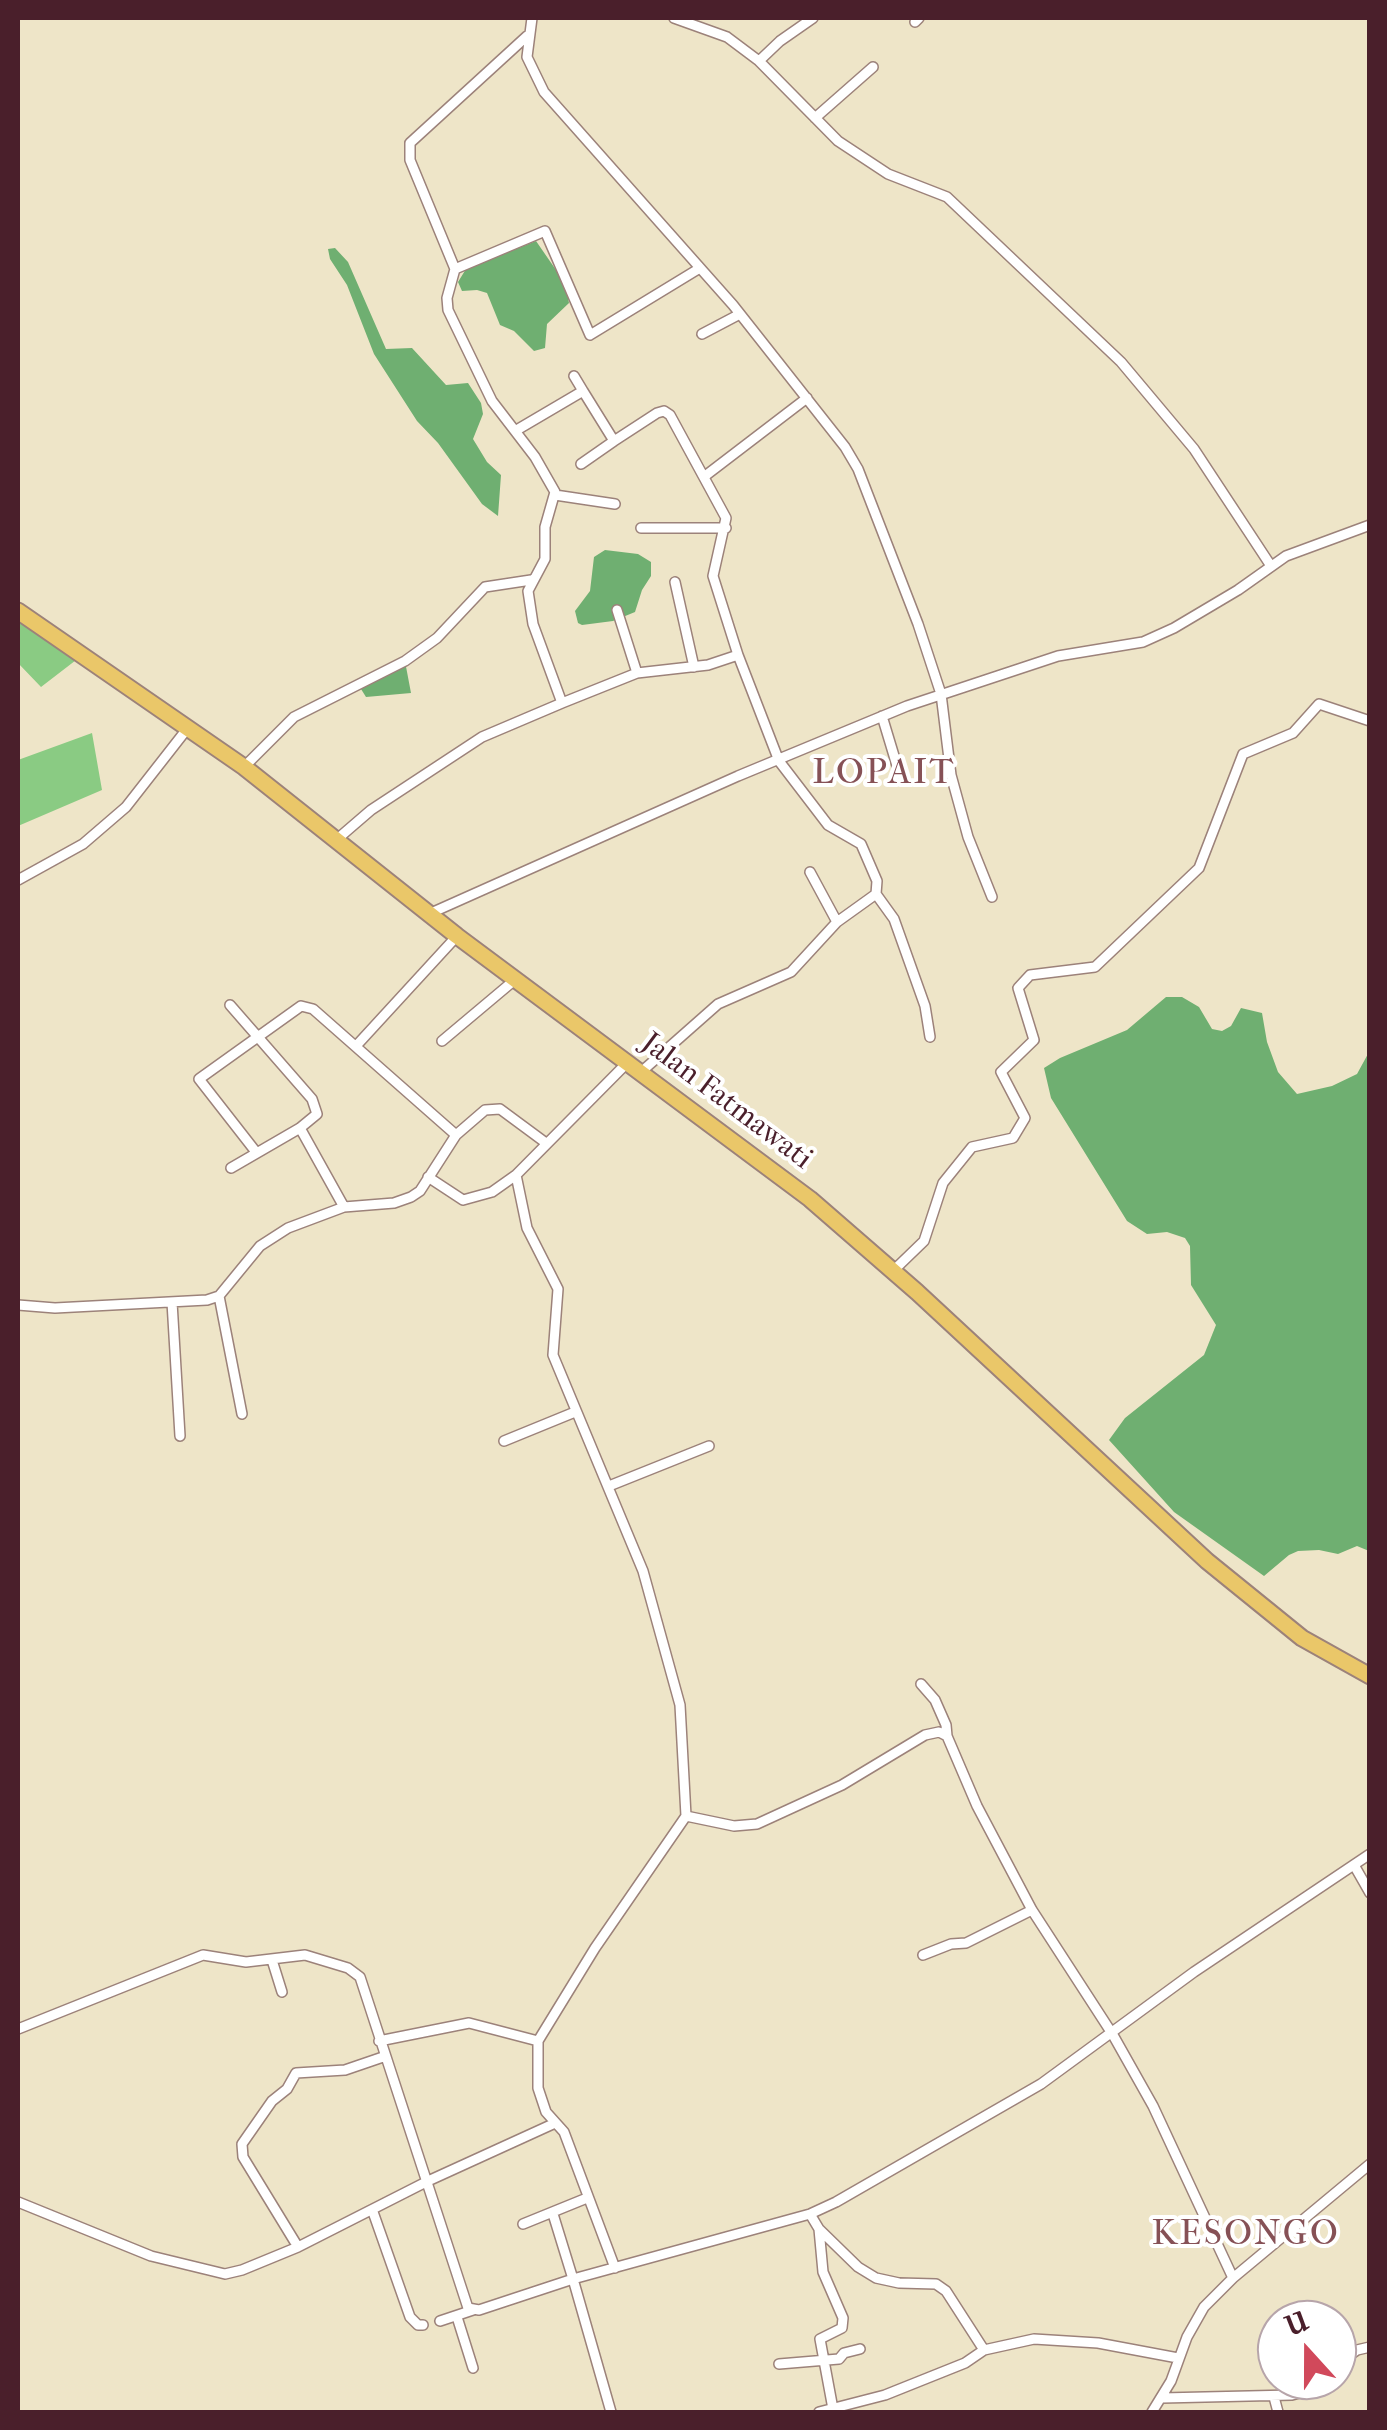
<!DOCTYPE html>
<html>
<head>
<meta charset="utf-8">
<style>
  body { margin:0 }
  #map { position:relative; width:1387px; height:2430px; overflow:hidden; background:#eee5c8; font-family:"IM FELL French Canon",serif }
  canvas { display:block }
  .frame { position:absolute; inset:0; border:20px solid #4a1f2b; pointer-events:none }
  .north { position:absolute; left:1257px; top:2300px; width:100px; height:100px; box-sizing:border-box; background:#fff; border:2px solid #b7a5aa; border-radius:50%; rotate:339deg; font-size:28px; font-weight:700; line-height:40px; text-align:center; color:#4a1f2b }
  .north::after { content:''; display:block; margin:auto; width:35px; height:45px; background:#d1495b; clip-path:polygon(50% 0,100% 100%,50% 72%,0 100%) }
</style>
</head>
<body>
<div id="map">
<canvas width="1387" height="2430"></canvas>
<div class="frame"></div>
<div class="north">U</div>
</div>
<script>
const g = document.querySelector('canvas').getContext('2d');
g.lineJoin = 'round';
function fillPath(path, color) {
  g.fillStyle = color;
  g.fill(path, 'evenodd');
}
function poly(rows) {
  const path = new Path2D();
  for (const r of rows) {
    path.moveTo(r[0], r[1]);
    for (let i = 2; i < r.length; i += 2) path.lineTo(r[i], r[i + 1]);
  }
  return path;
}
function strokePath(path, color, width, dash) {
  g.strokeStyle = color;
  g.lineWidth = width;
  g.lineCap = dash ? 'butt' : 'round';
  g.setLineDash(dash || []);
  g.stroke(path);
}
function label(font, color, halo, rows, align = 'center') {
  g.font = font + ' "IM FELL French Canon",serif';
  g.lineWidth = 8;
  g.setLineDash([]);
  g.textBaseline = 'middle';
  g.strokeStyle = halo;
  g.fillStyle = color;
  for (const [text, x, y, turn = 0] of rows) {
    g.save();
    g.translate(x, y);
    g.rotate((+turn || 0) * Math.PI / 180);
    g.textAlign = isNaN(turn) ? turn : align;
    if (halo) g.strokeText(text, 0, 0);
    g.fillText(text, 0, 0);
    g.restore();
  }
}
fillPath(poly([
  [18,616,80,657,41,687,18,663],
  [92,733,102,790,18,826,18,760]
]), '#8acb83');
fillPath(poly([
  [536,241,565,283,569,303,547,324,545,348,534,351,514,331,500,325,487,293,477,290,462,291,458,282,466,269],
  [335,248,348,262,386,349,412,348,446,385,468,383,481,403,483,414,473,439,487,462,501,475,498,516,482,504,438,443,417,421,374,354,347,285,330,259,328,249],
  [605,550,638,554,651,562,651,576,642,590,635,612,613,621,582,625,578,623,575,611,590,591,594,557],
  [404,656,411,693,366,697,356,681],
  [1166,997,1182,997,1199,1007,1212,1029,1222,1031,1231,1026,1241,1008,1262,1013,1267,1042,1278,1072,1297,1094,1332,1086,1357,1074,1369,1052,1369,1551,1357,1546,1338,1554,1319,1550,1298,1551,1289,1555,1264,1576,1174,1512,1109,1440,1125,1418,1204,1355,1216,1325,1191,1285,1190,1246,1185,1238,1167,1232,1147,1234,1127,1221,1051,1098,1044,1068,1060,1058,1127,1030]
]), '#6faf71');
const minor = poly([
  [532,18,527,57,544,92,733,305,845,447,858,469,918,624,941,694,951,775,968,837,992,897],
  [674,18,727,37,759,61,838,141,888,174,947,197,1121,362,1194,449,1271,566],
  [915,22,919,18],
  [759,61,780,41,813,18],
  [815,118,873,67],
  [455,269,545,231,590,335,700,268],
  [702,334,740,314],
  [574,376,583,391],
  [515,431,583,391,614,441,657,413,664,411,670,415,726,518,713,576,738,655],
  [581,464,614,441],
  [705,476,807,398],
  [555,495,615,504],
  [641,528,726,528],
  [675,582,694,667],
  [617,610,637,673],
  [562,703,637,673,708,665,738,655,779,761,828,825,861,844,877,881,876,894,837,922,791,972,718,1004,641,1072],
  [882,716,898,769],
  [244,767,294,717,405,661,437,638,485,587,531,580],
  [335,841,371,810,482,737,562,703,533,624,528,591,545,559,545,527,555,492,535,457,492,401,448,310,447,298,455,269,410,160,410,143,527,36],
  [810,872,837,922],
  [18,880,83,844,126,807,187,729],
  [876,894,894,919,925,1006,930,1037],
  [431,913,738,776,907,706,1058,656,1143,642,1174,628,1238,590,1286,556,1370,525],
  [230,1005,312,1099,317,1114,300,1128,231,1168],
  [442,1041,517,978],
  [356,1046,457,936],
  [300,1128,344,1207],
  [256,1152,199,1079,301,1006,313,1009,456,1135],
  [516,1175,527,1228,558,1289,553,1355,643,1571,680,1705,686,1816,595,1948,538,2041,538,2088,546,2112,564,2132,615,2268],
  [428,1177,463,1200,492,1192,516,1175,628,1062],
  [893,1271,924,1241,943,1183,972,1147,1013,1138,1025,1118,1001,1072,1034,1040,1018,988,1030,975,1095,967,1199,868,1243,754,1293,733,1319,704,1370,721],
  [219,1296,242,1414],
  [172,1302,180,1436],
  [18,1305,55,1308,207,1300,219,1296,260,1246,288,1228,344,1207,394,1203,411,1197,420,1191,456,1135,485,1110,500,1109,546,1143],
  [504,1441,575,1412],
  [609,1486,709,1446],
  [921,1684,935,1700,946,1725,947,1736],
  [686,1816,734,1826,757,1824,842,1785,925,1735,939,1732,947,1736,977,1806,1032,1910,1113,2035,1153,2106,1233,2278],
  [1354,1865,1370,1893],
  [923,1955,951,1944,966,1943,1032,1910],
  [272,1960,282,1992],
  [18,2029,203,1955,246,1962,305,1955,348,1968,360,1977,468,2308,479,2310,573,2279,553,2214],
  [379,2041,469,2023,538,2041],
  [18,2202,151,2256,225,2274,242,2270,298,2247,428,2181,553,2124],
  [373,2212,410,2317,418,2325,423,2325],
  [810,2214,819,2229,858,2267,876,2278,899,2283,936,2284,946,2291,984,2350,1034,2339,1098,2343,1178,2358],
  [523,2224,587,2198],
  [819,2229,823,2272,843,2318,842,2328,820,2339,833,2409],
  [298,2247,243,2157,242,2144,272,2101,287,2089,296,2073,345,2070,383,2057],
  [457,2317,473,2368],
  [440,2321,473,2310],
  [779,2364,839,2359,844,2353,860,2349],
  [1337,2364,1357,2350,1370,2347],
  [1274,2397,1278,2412],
  [1162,2398,1292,2395,1310,2390,1322,2380],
  [611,2412,573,2279,810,2214,836,2202,1041,2084,1194,1972,1370,1854],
  [819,2412,885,2395,965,2363,984,2350],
  [1152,2412,1171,2381,1187,2337,1204,2307,1233,2278,1370,2164]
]);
const trunk = poly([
  [18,611,244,767,457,936,810,1199,917,1292,1207,1561,1302,1638,1370,1676]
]);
strokePath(minor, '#9c827a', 12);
strokePath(trunk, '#9c827a', 19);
strokePath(minor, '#fff', 9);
strokePath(trunk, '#eac769', 15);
label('30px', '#4a1f2b', '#fff', [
  ["Jalan Fatmawati",726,1102,37]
]);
g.letterSpacing = '2.5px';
label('35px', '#865156', '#fff', [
  ["LOPAIT",884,774],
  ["KESONGO",1246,2235]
]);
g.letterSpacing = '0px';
</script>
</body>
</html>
